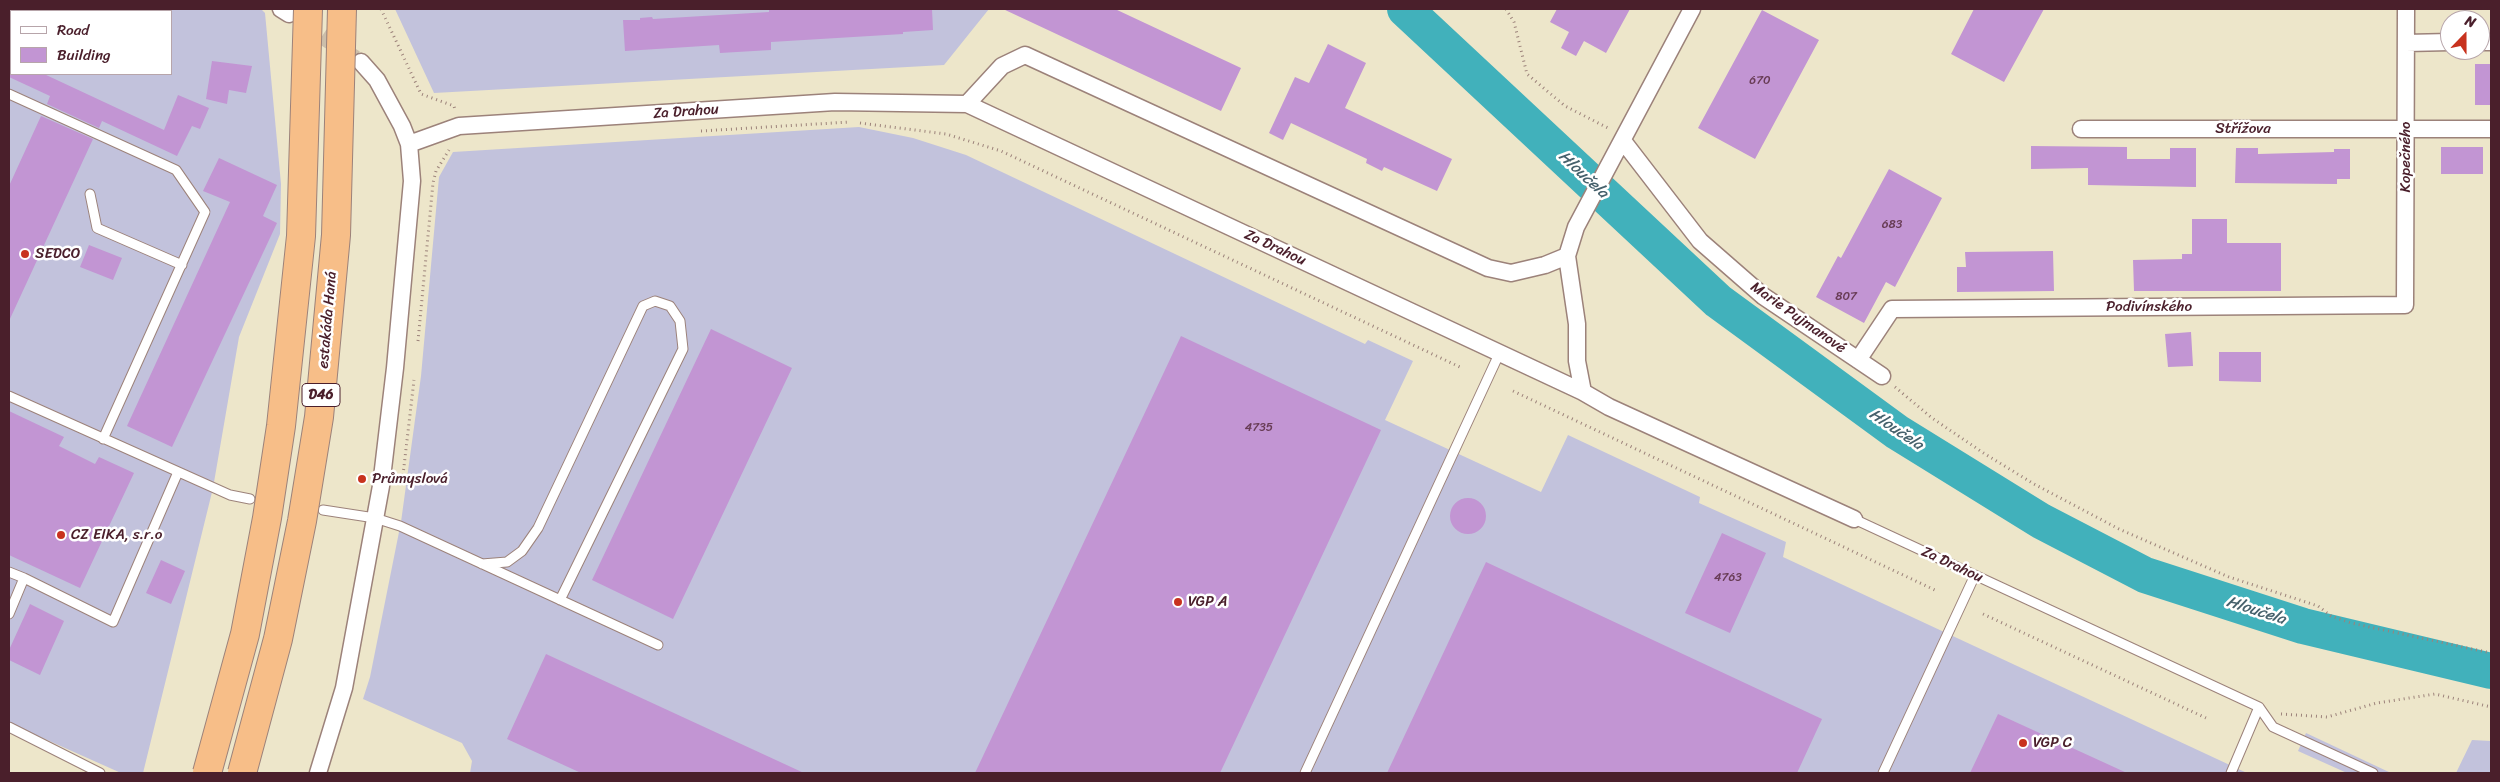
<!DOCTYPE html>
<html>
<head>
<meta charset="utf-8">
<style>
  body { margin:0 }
  #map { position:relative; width:2500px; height:782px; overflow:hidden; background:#ede6ca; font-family:Sriracha,sans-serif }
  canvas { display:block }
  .frame { position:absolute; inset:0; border:10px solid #4a1f2b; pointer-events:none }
  .legend { position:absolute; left:10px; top:10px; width:162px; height:65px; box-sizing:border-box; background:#fff; border:1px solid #b7a5aa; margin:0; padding:6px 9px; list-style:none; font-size:15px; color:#4a1f2b }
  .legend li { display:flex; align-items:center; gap:10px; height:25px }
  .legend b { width:25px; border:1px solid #b7a5aa }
  .north { position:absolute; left:2440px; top:10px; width:50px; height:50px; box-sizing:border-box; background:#fff; border:1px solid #b7a5aa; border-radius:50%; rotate:22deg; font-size:14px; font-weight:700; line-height:20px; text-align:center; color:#4a1f2b }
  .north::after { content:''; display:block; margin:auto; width:18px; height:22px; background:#c8321e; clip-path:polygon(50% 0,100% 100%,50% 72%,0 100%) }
</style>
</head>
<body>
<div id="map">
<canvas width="2500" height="782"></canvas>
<div class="frame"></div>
<ul class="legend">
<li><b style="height:6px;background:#fff"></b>Road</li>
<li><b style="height:14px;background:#c295d3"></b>Building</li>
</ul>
<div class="north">N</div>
</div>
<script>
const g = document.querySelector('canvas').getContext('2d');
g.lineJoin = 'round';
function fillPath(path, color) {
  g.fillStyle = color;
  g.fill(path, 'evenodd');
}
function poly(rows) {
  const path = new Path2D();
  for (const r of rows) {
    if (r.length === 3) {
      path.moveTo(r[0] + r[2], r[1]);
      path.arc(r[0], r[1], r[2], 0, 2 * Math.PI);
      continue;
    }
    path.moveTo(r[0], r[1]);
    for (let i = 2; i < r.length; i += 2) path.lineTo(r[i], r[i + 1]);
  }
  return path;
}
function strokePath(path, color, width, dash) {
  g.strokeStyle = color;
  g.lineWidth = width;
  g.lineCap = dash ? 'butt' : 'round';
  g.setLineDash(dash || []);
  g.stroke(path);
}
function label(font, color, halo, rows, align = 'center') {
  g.font = font + ' Sriracha,sans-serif';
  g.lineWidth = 5;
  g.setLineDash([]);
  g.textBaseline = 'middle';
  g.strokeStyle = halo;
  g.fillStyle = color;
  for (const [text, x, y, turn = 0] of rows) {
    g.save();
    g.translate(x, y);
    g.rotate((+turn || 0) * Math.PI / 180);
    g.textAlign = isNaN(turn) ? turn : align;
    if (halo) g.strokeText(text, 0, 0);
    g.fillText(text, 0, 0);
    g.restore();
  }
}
fillPath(poly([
  [9,9,261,9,265,13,281,184,280,234,239,337,213,488,143,773,121,773,9,723],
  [11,11,171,11,171,74,11,74],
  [395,9,989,9,944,65,434,93],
  [859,127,913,138,966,155,1365,344,1368,340,1413,361,1385,420,1541,492,1568,435,1700,497,1699,503,1786,542,1783,557,2247,773,470,773,472,761,462,743,363,699,370,677,401,522,421,376,439,177,453,152],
  [2306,733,2391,773,2347,773,2298,751],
  [2472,740,2491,741,2491,773,2456,773]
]), '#c2c2dc');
strokePath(poly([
  [1405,9,1718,301,1897,432,2041,521,2145,575,2303,626,2491,671]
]), '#41b1bb', 36);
fillPath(poly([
  [780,9,932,9,933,30,903,32,903,34,771,42,771,50,720,53,719,45,625,51,623,20,640,20,640,18,652,17,653,19,769,12,769,10],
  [1003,9,1115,9,1241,68,1221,111],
  [1557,9,1630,9,1606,53,1584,41,1576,56,1561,48,1569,32,1550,22],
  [1974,9,2044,9,2004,82,1951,54],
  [1762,10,1819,40,1755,159,1698,128],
  [1328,44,1366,63,1345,108,1452,159,1437,191,1384,167,1382,171,1366,163,1367,159,1291,123,1283,140,1269,133,1295,77,1309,83],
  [212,61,252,66,246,93,229,90,227,104,206,99],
  [2475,64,2491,64,2491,105,2475,105],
  [9,74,44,74,164,130,178,95,209,108,200,129,192,126,177,156,102,121,99,128,47,104,50,96,9,77],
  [41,116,93,139,9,321,9,186],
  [2031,146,2127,147,2127,159,2170,159,2170,148,2196,148,2196,187,2088,185,2088,168,2031,169],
  [2441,147,2483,147,2483,174,2441,174],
  [2236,148,2258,148,2258,154,2334,152,2334,149,2350,149,2350,179,2337,179,2337,184,2235,183],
  [219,158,277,185,263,216,277,223,172,447,127,426,230,202,203,191],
  [1889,169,1942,198,1895,287,1886,282,1864,323,1816,297,1838,256,1841,258],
  [2192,219,2227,219,2227,243,2281,243,2281,291,2134,291,2133,260,2182,259,2182,254,2192,254],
  [89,245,122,258,113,280,80,267],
  [2053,251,2054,291,1957,292,1957,267,1966,267,1965,252],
  [711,329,792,368,673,619,592,580],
  [2191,332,2193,366,2168,367,2165,334],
  [1181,336,1381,430,1220,773,975,773],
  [2219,352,2261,352,2261,382,2219,381],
  [9,411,64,437,59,446,95,464,99,457,134,473,80,588,9,555],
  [1468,516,18],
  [1722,533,1766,553,1730,633,1685,613],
  [161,560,185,571,171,604,146,593],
  [1486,562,1822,719,1797,773,1387,773],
  [30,604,64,621,40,675,9,660,9,650],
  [546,654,804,773,581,773,507,739],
  [1998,714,2127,773,1970,773]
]), '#c295d3');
strokePath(poly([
  [302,23,361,62]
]), '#ccbeaa', 16, [16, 8]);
const service = poly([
  [9,94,176,170,205,212,103,439],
  [90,194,97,228,182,265],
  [9,396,230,495,250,499],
  [323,510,375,518,400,526,658,645],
  [1854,519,2259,707,2231,773],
  [482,564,507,562,522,551,538,528,643,306,655,301,670,306,680,321,683,349,560,600],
  [9,572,24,578],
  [9,614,24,578,113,622,178,472],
  [2259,707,2273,727,2373,773],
  [9,727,100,773],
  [1305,773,1500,352],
  [1883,773,1975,575]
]);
const minor = poly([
  [281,9,289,14],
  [2480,42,2491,42],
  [2406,43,2450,42],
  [967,104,1583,392,1609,407,1854,519],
  [2081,129,2491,129],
  [1623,141,1700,241,1763,296,1882,376],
  [409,144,459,126,835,102,967,104,1002,66,1025,55,1488,268,1511,273,1545,265,1567,256],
  [1858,360,1892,309,2405,305,2406,9],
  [1583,392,1577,361,1577,324,1567,256,1576,227,1692,9],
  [318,773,344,688,381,486,395,368,412,181,409,144,402,126,377,80,361,62]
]);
strokePath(service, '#9c827a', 11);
strokePath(minor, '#9c827a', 19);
strokePath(poly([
  [381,9,421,94,454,106,455,110],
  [1506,9,1514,22,1527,74,1565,106,1608,128],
  [860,123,946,134,1001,151,1462,368],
  [701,131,850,122],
  [418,341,433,183,436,171,449,150],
  [1895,387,1932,418,1985,454,2034,484,2119,529,2229,577,2318,606,2331,616,2351,623,2491,653],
  [1513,391,1937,591],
  [403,475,414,380],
  [1983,614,2206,718],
  [2281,714,2327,717,2377,703,2435,694,2491,707]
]), '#9c827a', 3, [1, 4]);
strokePath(service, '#fff', 9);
strokePath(minor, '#fff', 16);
const motorwayBridge = poly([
  [207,773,245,634,267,518,281,426,301,236,308,9],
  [242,773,278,639,302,521,319,417,336,235,342,9]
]);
strokePath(motorwayBridge, '#9c827a', 30, []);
strokePath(motorwayBridge, '#f7be88', 28);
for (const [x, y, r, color] of [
  [25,254,5,"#c8321e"],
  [362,479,5,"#c8321e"],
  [61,535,5,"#c8321e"],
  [1178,602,5,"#c8321e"],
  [2023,743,5,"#c8321e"]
]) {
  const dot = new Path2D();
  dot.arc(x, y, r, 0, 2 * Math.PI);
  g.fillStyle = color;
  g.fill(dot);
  strokePath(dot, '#fff', 2);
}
label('12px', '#683c55', null, [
  ["670",1760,81],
  ["683",1892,225],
  ["807",1846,297],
  ["4735",1259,428],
  ["4763",1728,578]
]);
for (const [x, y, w] of [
  [321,395,38]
]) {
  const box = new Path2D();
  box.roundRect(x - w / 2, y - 11.5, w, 23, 4);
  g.fillStyle = '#fff';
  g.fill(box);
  strokePath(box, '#4a1f2b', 1);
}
label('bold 14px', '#4a1f2b', null, [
  ["D46",321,395]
]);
label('15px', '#4a1f2b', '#fff', [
  ["Za Drahou",686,112,-4],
  ["Střížova",2243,129],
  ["Kopečného",2406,157,-90],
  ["Za Drahou",1275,248,25],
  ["Podivínského",2149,307],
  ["Marie Pujmanové",1798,318,35],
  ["estakáda Haná",328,320,-85],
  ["Za Drahou",1952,565,25]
]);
label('15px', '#4a1f2b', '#fff', [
  ["SEDCO",35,254],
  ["Průmyslová",372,479],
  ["CZ EIKA, s.r.o",71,535],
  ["VGP A",1188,602],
  ["VGP C",2033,743]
], 'left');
label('italic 16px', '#46616c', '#fff', [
  ["Hloučela",1583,175,43],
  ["Hloučela",1896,430,34],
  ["Hloučela",2256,611,18]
]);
</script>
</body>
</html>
